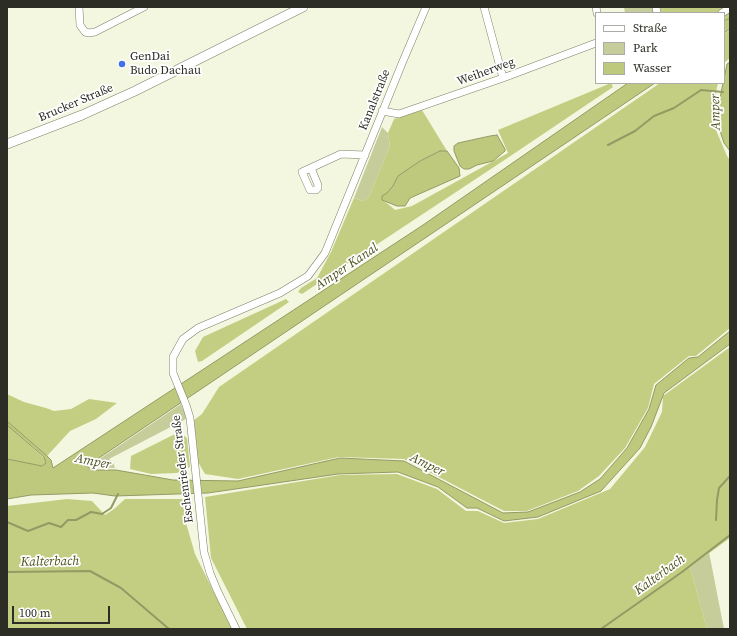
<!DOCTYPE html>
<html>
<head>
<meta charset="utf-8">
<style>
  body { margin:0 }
  #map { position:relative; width:737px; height:636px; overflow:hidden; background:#f3f7df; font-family:"Source Serif 4",serif }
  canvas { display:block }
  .frame { position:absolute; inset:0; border:8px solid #2c2d24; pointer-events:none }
  .legend { position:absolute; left:595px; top:12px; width:130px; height:72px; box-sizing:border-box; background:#fff; border:1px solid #ababa7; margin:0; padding:5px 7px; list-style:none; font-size:12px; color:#2c2d24 }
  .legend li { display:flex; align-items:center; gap:8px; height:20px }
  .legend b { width:20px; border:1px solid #ababa7 }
  .scale { position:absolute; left:12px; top:606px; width:98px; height:18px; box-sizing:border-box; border:2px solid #2c2d24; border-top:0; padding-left:5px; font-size:12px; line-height:14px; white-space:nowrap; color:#2c2d24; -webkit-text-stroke:3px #fff; paint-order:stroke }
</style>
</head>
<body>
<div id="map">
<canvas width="737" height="636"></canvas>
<div class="frame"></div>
<ul class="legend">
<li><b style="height:5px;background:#fff"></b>Straße</li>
<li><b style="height:11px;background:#c6cd9b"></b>Park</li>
<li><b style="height:11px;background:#bfc97e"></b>Wasser</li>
</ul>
<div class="scale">100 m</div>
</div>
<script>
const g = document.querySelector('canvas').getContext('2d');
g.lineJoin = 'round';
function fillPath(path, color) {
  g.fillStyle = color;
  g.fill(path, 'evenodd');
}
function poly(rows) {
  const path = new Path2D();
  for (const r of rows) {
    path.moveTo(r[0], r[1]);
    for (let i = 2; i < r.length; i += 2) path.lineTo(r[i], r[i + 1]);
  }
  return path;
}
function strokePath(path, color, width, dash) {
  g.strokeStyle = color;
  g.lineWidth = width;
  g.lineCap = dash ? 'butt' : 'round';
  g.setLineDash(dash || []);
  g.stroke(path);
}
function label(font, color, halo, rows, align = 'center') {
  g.font = font + ' "Source Serif 4",serif';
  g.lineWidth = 3.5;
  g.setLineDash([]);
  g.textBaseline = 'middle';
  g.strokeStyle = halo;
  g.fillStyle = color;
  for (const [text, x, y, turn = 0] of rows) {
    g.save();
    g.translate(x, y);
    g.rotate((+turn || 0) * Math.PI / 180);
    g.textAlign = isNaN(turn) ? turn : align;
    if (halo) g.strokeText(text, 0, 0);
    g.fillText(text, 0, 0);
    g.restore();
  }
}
fillPath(poly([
  [624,7,654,7,655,13,625,13],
  [382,127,388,133,390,146,369,197,363,201,354,198],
  [181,404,185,414,186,419,109,459,113,462,115,468,92,467,92,464],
  [709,552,724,629,707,629,690,567]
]), '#c6cd9b');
fillPath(poly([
  [660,7,730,7,730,18,724,21,724,13,661,13],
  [730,30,730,58,724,63,724,34],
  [611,83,613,87,506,159,302,294,298,292,301,288,317,278,331,252,354,198,363,201,369,197,390,146,388,133,394,119,422,110,447,151,440,151,420,161,398,176,393,186,382,200,388,204,395,210,412,206,508,153,498,130],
  [660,83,718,83,716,92,713,123,727,156,730,160,730,328,696,356,689,356,654,384,648,408,625,448,599,476,578,491,527,511,504,511,404,459,339,457,238,479,205,474,198,462,194,420,202,414,219,387],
  [286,299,289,302,202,361,198,362,195,351,203,337],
  [730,347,730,538,690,567,707,629,247,629,211,558,205,497,340,475,397,474,437,489,466,511,478,511,504,523,538,519,610,489,645,447,662,412,663,396],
  [7,394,24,402,46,408,54,411,71,409,89,399,117,403,96,419,70,431,47,456,8,422,7,423],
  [7,425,44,458,46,463,42,466,7,459],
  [179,432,187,438,190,467,177,473,151,474,130,469,131,456],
  [67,499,92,501,105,515,114,509,125,499,184,499,184,516,195,554,232,629,7,629,7,506]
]), '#c4ce83');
const water = poly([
  [730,18,730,29,724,33,724,21,730,18],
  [730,62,730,151,724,143,717,122,721,93,727,64,730,62],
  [628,83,655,83,87,466,92,470,116,470,173,480,238,481,340,458,404,461,503,513,528,512,580,492,600,479,627,448,649,409,656,385,689,358,698,357,730,331,730,344,664,393,651,427,640,448,601,491,538,517,504,521,477,508,467,508,438,487,398,472,338,474,208,493,115,496,93,493,31,495,7,499,7,459,42,466,46,463,44,457,7,425,8,422,47,456,51,460,53,468,423,225,628,83],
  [497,135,505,149,505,151,493,161,477,165,469,169,464,169,460,166,454,151,454,146,458,143,490,136,497,135],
  [440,151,447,151,459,168,460,176,410,198,405,206,397,206,382,200,382,196,387,193,393,186,398,176,420,161,440,151]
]);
fillPath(water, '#bfc97e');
strokePath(water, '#939a63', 1);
strokePath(poly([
  [608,145,635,131,654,116,674,108,701,90,723,92],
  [716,520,717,500,719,488,730,476],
  [7,522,28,531,49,523,61,527,68,520,76,520,91,512,102,514,111,508,118,494],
  [7,572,90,571,121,588,169,629],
  [601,629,682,572,730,535]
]), '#939a63', 2);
const minor = poly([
  [79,7,80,25,85,32,89,33,95,32,144,7],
  [484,7,503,78],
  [596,7,597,13],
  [656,7,657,13],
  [722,13,730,8],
  [382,111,399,114,503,78,596,43],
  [311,168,318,185,318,188,316,190,310,190,302,172,341,154,365,155],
  [236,629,217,590,210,573,204,552,190,418,186,405,173,373,173,357,183,339,198,328,280,293,308,276,325,253,403,61,426,7]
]);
const secondary = poly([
  [7,144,82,115,135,91,303,7]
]);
strokePath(minor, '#7c7f6a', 8);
strokePath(secondary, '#7c7f6a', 10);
strokePath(minor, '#fff', 7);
strokePath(secondary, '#fff', 9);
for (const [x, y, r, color] of [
  [122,64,4,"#4472e4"]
]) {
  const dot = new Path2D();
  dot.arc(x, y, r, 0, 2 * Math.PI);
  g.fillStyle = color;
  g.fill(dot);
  strokePath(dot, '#fff', 1.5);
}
label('12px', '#2c2d24', '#fff', [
  ["GenDai",130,57],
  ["Budo Dachau",130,71]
], 'left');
label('12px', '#2c2d24', '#fff', [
  ["Weiherweg",486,72,-20],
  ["Kanalstraße",375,100,-68],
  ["Brucker Straße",76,103,-23],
  ["Eschenrieder Straße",183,469,-97]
]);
label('italic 13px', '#4e541d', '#fff', [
  ["Amper",716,112,-91],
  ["Amper Kanal",347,267,-34],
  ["Amper",93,462,11],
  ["Amper",427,465,26],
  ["Kalterbach",50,562,-1],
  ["Kalterbach",660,575,-36]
]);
</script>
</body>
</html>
